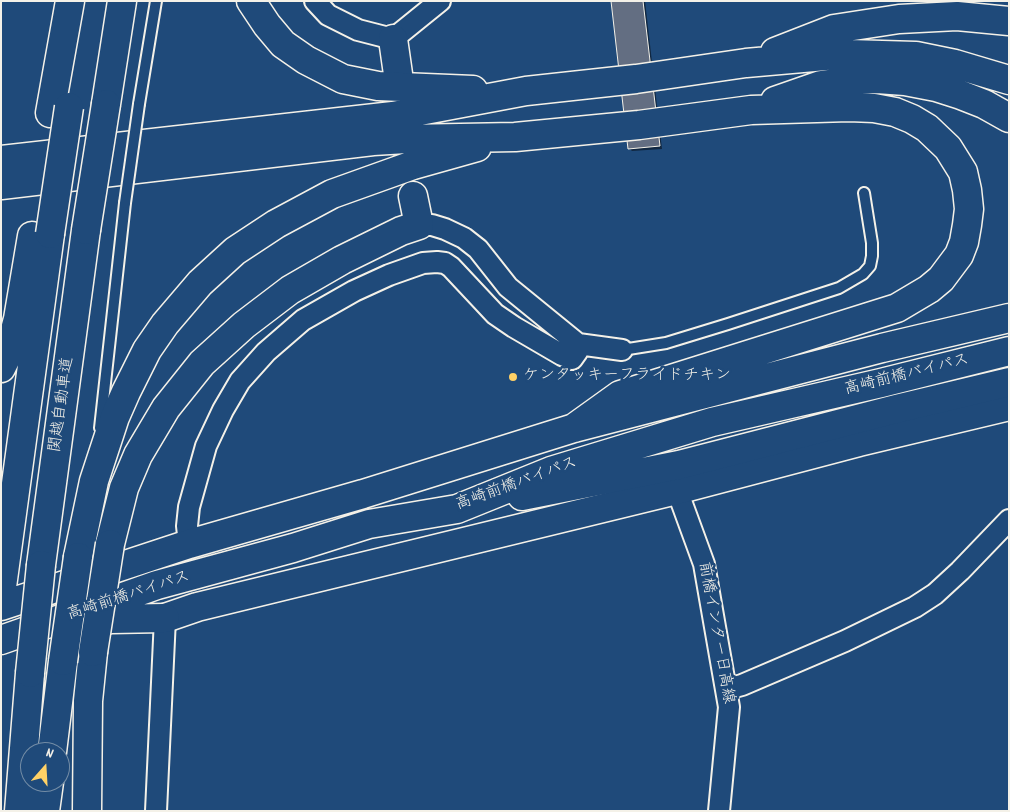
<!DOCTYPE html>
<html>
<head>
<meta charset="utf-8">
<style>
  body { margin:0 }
  #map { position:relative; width:1010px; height:812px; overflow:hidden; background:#1f4a7a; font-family:Dekko,sans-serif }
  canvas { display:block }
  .frame { position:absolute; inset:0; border:2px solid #f4f1e8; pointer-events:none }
  .north { position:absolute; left:20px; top:742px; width:50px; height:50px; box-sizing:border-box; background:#1f4a7a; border:1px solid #748da6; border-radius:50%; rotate:19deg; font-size:14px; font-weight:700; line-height:20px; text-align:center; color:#f4f1e8 }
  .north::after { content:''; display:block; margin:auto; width:18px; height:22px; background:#ffd166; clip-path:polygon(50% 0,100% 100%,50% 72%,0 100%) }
</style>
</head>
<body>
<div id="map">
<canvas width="1010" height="812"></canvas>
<div class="frame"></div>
<div class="north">N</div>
</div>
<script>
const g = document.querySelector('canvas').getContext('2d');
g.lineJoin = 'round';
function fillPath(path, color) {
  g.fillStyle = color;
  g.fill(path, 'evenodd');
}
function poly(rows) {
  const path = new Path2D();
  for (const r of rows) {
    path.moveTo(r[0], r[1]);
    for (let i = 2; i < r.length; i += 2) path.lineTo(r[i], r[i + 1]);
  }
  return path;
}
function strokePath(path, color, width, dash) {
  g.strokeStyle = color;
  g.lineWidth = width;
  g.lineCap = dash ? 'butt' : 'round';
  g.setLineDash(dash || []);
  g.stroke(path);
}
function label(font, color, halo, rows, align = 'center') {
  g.font = font + ' Dekko,"Klee One",sans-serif';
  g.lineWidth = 5;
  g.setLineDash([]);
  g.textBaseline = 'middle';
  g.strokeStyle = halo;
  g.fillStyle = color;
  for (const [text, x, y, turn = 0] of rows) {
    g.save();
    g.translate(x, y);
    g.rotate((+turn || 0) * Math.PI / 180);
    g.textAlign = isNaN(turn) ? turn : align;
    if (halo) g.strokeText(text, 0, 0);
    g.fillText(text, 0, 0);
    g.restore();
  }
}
fillPath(poly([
  [613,1,645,1,662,149,632,151,629,148]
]), '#0007');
const building = poly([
  [611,1,643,1,660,146,628,149,611,1]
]);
fillPath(building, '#636e82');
strokePath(building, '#f4f1e8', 1);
const lane = poly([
  [139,104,156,1],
  [622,350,666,343,728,324,839,288,863,274,870,266,872,256,872,243,864,193],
  [100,428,125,203]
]);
const street = poly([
  [315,1,328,15,358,30,393,39,440,1],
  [419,225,432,225,445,229,464,238,478,249,508,287,578,344,622,350],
  [677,490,704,564,729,707,719,811],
  [189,544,187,526,189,507,206,446,223,410,240,381,266,352,303,320,354,291,389,275,423,263,437,262,445,263,451,267,495,314,514,327,562,355,572,359,577,352,578,344],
  [727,689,742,685,845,641,915,607,935,594,960,571,1009,520],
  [156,811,165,618]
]);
const secondary = poly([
  [393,39,398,74],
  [110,544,124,488,138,455,166,408,202,363,244,325,290,290,342,260,401,231,419,225,413,196],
  [165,618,197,607,677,490,859,442,1009,406],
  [87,811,88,701,93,652]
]);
const highway = poly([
  [251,1,267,25,283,44,306,60,343,79,378,86,473,90],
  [775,52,834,29,899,19,957,16,1009,21],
  [775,101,821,85,856,80,877,79,905,81,936,87,961,95,984,104,1009,118],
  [106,104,122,1],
  [50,113,70,1],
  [1,160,393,116,526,91,636,79,746,63,848,54,916,56,955,64,1009,80],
  [1,185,373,141,406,139,515,137,639,125,751,110,849,107,874,108,895,112,912,119,927,128,948,148,963,172,967,190,969,209,967,225,964,242,959,255,941,279,929,289,897,308,620,395,574,428],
  [1,368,9,352,18,319,32,236],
  [522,496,679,465,896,409,1009,382],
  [78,557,94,481,115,417,126,392,147,350,165,324,200,283,235,251,276,224,332,194,413,165,477,147],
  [41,565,86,230],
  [1,594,50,234],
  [1,606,189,544,363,494,574,428,882,348,1009,318],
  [80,625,111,619,165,618],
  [1,640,157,585,293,548,369,524,457,509,551,471,712,422,881,383,1009,351],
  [52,752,63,661],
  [19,811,30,673],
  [45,811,49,782]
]);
strokePath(lane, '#f4f1e8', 14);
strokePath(street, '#f4f1e8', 24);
strokePath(secondary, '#f4f1e8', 31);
strokePath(highway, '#f4f1e8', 31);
strokePath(lane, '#1f4a7a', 10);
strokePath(street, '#1f4a7a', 20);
strokePath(secondary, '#1f4a7a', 28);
strokePath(highway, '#1f4a7a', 28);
const laneBridge = poly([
  [125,203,139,104]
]);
const secondaryBridge = poly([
  [93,652,110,544]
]);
const highwayBridge = poly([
  [86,230,106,104],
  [50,234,69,107],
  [63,661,78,557],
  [30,673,41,565]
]);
strokePath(laneBridge, '#f4f1e8', 14, []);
strokePath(secondaryBridge, '#f4f1e8', 31, []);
strokePath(highwayBridge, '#f4f1e8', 31, []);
strokePath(laneBridge, '#1f4a7a', 10);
strokePath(secondaryBridge, '#1f4a7a', 28);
strokePath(highwayBridge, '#1f4a7a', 28);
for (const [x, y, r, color] of [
  [513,377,5,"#ffd166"]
]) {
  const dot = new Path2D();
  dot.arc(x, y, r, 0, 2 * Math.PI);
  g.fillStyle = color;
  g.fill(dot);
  strokePath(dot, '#1f4a7a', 2);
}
label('16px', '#f4f1e8', '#1f4a7a', [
  ["高崎前橋バイパス",907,376,-14],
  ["関越自動車道",63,405,-82],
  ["高崎前橋バイパス",517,485,-20],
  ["高崎前橋バイパス",129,597,-18],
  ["前橋インター日高線",715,633,80]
]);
label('16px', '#f4f1e8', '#1f4a7a', [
  ["ケンタッキーフライドチキン",523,377]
], 'left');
</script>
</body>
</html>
